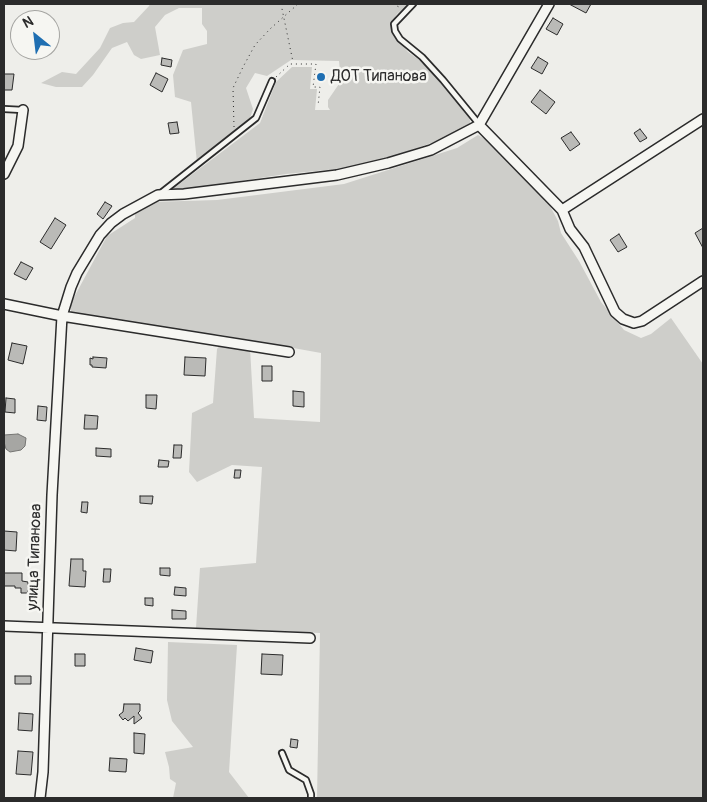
<!DOCTYPE html>
<html>
<head>
<meta charset="utf-8">
<style>
  body { margin:0 }
  #map { position:relative; width:707px; height:802px; overflow:hidden; background:#eeeeea; font-family:Pangolin,sans-serif }
  canvas { display:block }
  .frame { position:absolute; inset:0; border:5px solid #2b2b2b; pointer-events:none }
  .north { position:absolute; left:10px; top:10px; width:50px; height:50px; box-sizing:border-box; background:#f6f6f2; border:1px solid #a5a5a2; border-radius:50%; rotate:331deg; font-size:14px; font-weight:700; line-height:20px; text-align:center; color:#2b2b2b }
  .north::after { content:''; display:block; margin:auto; width:18px; height:22px; background:#1f6fb2; clip-path:polygon(50% 0,100% 100%,50% 72%,0 100%) }
</style>
</head>
<body>
<div id="map">
<canvas width="707" height="802"></canvas>
<div class="frame"></div>
<div class="north">N</div>
</div>
<script>
const g = document.querySelector('canvas').getContext('2d');
g.lineJoin = 'round';
function fillPath(path, color) {
  g.fillStyle = color;
  g.fill(path, 'evenodd');
}
function poly(rows) {
  const path = new Path2D();
  for (const r of rows) {
    path.moveTo(r[0], r[1]);
    for (let i = 2; i < r.length; i += 2) path.lineTo(r[i], r[i + 1]);
  }
  return path;
}
function strokePath(path, color, width, dash) {
  g.strokeStyle = color;
  g.lineWidth = width;
  g.lineCap = dash ? 'butt' : 'round';
  g.setLineDash(dash || []);
  g.stroke(path);
}
function label(font, color, halo, rows, align = 'center') {
  g.font = font + ' Pangolin,sans-serif';
  g.lineWidth = 5;
  g.setLineDash([]);
  g.textBaseline = 'middle';
  g.strokeStyle = halo;
  g.fillStyle = color;
  for (const [text, x, y, turn = 0] of rows) {
    g.save();
    g.translate(x, y);
    g.rotate((+turn || 0) * Math.PI / 180);
    g.textAlign = isNaN(turn) ? turn : align;
    if (halo) g.strokeText(text, 0, 0);
    g.fillText(text, 0, 0);
    g.restore();
  }
}
fillPath(poly([
  [150,4,409,4,397,14,391,24,391,30,395,37,408,52,418,59,433,74,468,114,470,118,470,123,446,138,385,159,347,168,286,174,176,191,174,188,260,123,276,82,292,67,312,67,310,89,317,89,315,110,330,110,328,107,328,100,341,81,339,61,291,60,267,76,255,73,246,88,253,109,250,118,197,163,191,102,175,97,173,75,183,50,207,44,207,31,202,24,202,8,179,8,165,15,155,27,160,55,141,59,134,55,127,42,112,48,93,75,82,87,56,87,41,83,62,72,76,74,100,48,110,28,123,23,134,22,149,6],
  [478,135,485,139,522,174,550,206,558,221,561,233,579,261,601,302,624,330,641,338,651,334,671,318,703,364,703,798,317,798,320,633,196,628,200,568,256,563,262,467,232,465,197,482,189,472,192,413,213,403,217,349,220,345,250,348,254,418,320,422,321,353,216,334,204,335,184,330,71,315,71,303,107,236,135,218,135,213,150,202,217,200,344,184,457,148],
  [168,642,237,645,229,772,249,798,173,798,176,783,170,779,169,767,165,752,193,747,172,721,167,700]
]), '#cececa');
const water = poly([
  [18,434,26,438,25,446,21,450,10,452,6,449,4,442,4,435,18,434]
]);
fillPath(water, '#a6a6a3');
strokePath(water, '#757573', 1);
const building = poly([
  [569,4,591,4,586,13,569,4],
  [553,18,563,24,557,35,546,29,553,18],
  [538,57,548,63,542,74,531,68,538,57],
  [162,58,172,60,171,67,161,65,162,58],
  [156,73,168,79,162,92,150,85,156,73],
  [4,74,14,74,12,90,4,90,4,74],
  [540,90,555,102,546,114,531,102,540,90],
  [177,122,179,133,170,134,168,123,177,122],
  [640,129,647,138,640,142,634,133,640,129],
  [571,132,580,144,570,151,561,138,571,132],
  [105,202,112,206,103,219,97,214,105,202],
  [55,218,66,225,51,249,40,242,55,218],
  [703,228,703,248,695,233,703,228],
  [619,234,627,247,618,252,610,240,619,234],
  [21,262,33,268,26,280,14,274,21,262],
  [12,343,27,346,23,364,8,360,12,343],
  [93,357,107,358,106,368,92,367,92,365,90,365,90,358,93,359,93,357],
  [185,357,206,358,205,376,184,375,185,357],
  [262,366,272,366,272,381,262,381,262,366],
  [293,391,304,392,304,407,293,406,293,391],
  [146,395,157,395,156,409,146,408,146,395],
  [6,398,15,399,15,413,5,412,6,398],
  [38,406,47,407,46,421,37,420,38,406],
  [85,415,98,416,97,429,84,429,85,415],
  [174,445,182,445,181,458,173,458,174,445],
  [96,448,111,449,111,457,96,456,96,448],
  [159,460,169,461,168,467,158,467,159,460],
  [235,470,241,470,240,478,234,478,235,470],
  [140,496,153,496,152,504,140,503,140,496],
  [82,502,88,502,87,513,81,512,82,502],
  [4,531,17,532,16,551,4,550,4,531],
  [71,559,83,559,83,571,86,571,85,587,69,586,71,559],
  [160,568,170,568,170,576,160,575,160,568],
  [104,569,111,569,110,582,103,582,104,569],
  [4,573,22,573,22,581,28,582,28,593,21,593,21,588,15,588,15,586,4,586,4,573],
  [175,587,186,588,186,596,174,595,175,587],
  [145,598,153,598,153,606,145,605,145,598],
  [172,610,186,611,186,619,172,619,172,610],
  [136,648,153,651,151,663,134,660,136,648],
  [75,654,85,654,85,666,75,666,75,654],
  [262,654,283,655,282,675,261,674,262,654],
  [15,676,31,676,31,684,15,684,15,676],
  [124,704,140,704,140,711,138,713,142,718,134,724,134,716,128,721,125,718,123,720,119,715,123,712,124,704],
  [19,713,33,714,32,731,18,730,19,713],
  [134,733,145,734,144,754,134,753,134,733],
  [291,739,298,740,297,748,290,747,291,739],
  [18,751,33,752,31,775,16,774,18,751],
  [110,758,127,759,126,772,109,771,110,758]
]);
fillPath(building, '#babab7');
strokePath(building, '#2b2b2b', 1);
const lane = poly([
  [413,4,394,24,395,31,400,39,422,57,443,80,479,124],
  [4,109,23,110],
  [161,193,256,118,272,81],
  [282,753,289,770,306,780,311,794,311,798]
]);
const street = poly([
  [479,125,562,210,570,229,584,247,615,312,623,319,634,323,642,321,703,281],
  [4,174,18,146,23,110],
  [562,210,703,119],
  [4,304,62,316,289,352],
  [4,626,310,638],
  [40,798,43,772,52,495,62,316,71,287,77,273,100,235,111,223,123,214,158,195,184,194,337,175,388,163,431,150,479,125,549,4]
]);
strokePath(lane, '#2b2b2b', 8);
strokePath(street, '#2b2b2b', 12);
strokePath(poly([
  [281,4,293,62],
  [393,4,401,8],
  [276,77,290,64,316,64,313,87,320,87,318,106],
  [234,127,233,88,243,67,255,45,270,29,298,4]
]), '#2b2b2b', 1, [1, 4]);
strokePath(lane, '#f6f6f2', 4.5);
strokePath(street, '#f6f6f2', 9);
for (const [x, y, r, color] of [
  [321,77,5,"#1f6fb2"]
]) {
  const dot = new Path2D();
  dot.arc(x, y, r, 0, 2 * Math.PI);
  g.fillStyle = color;
  g.fill(dot);
  strokePath(dot, '#f6f6f2', 2);
}
label('16px', '#2b2b2b', '#f6f6f2', [
  ["ДОТ Типанова",331,77]
], 'left');
label('16px', '#2b2b2b', '#f6f6f2', [
  ["улица Типанова",35,557,-88]
]);
</script>
</body>
</html>
